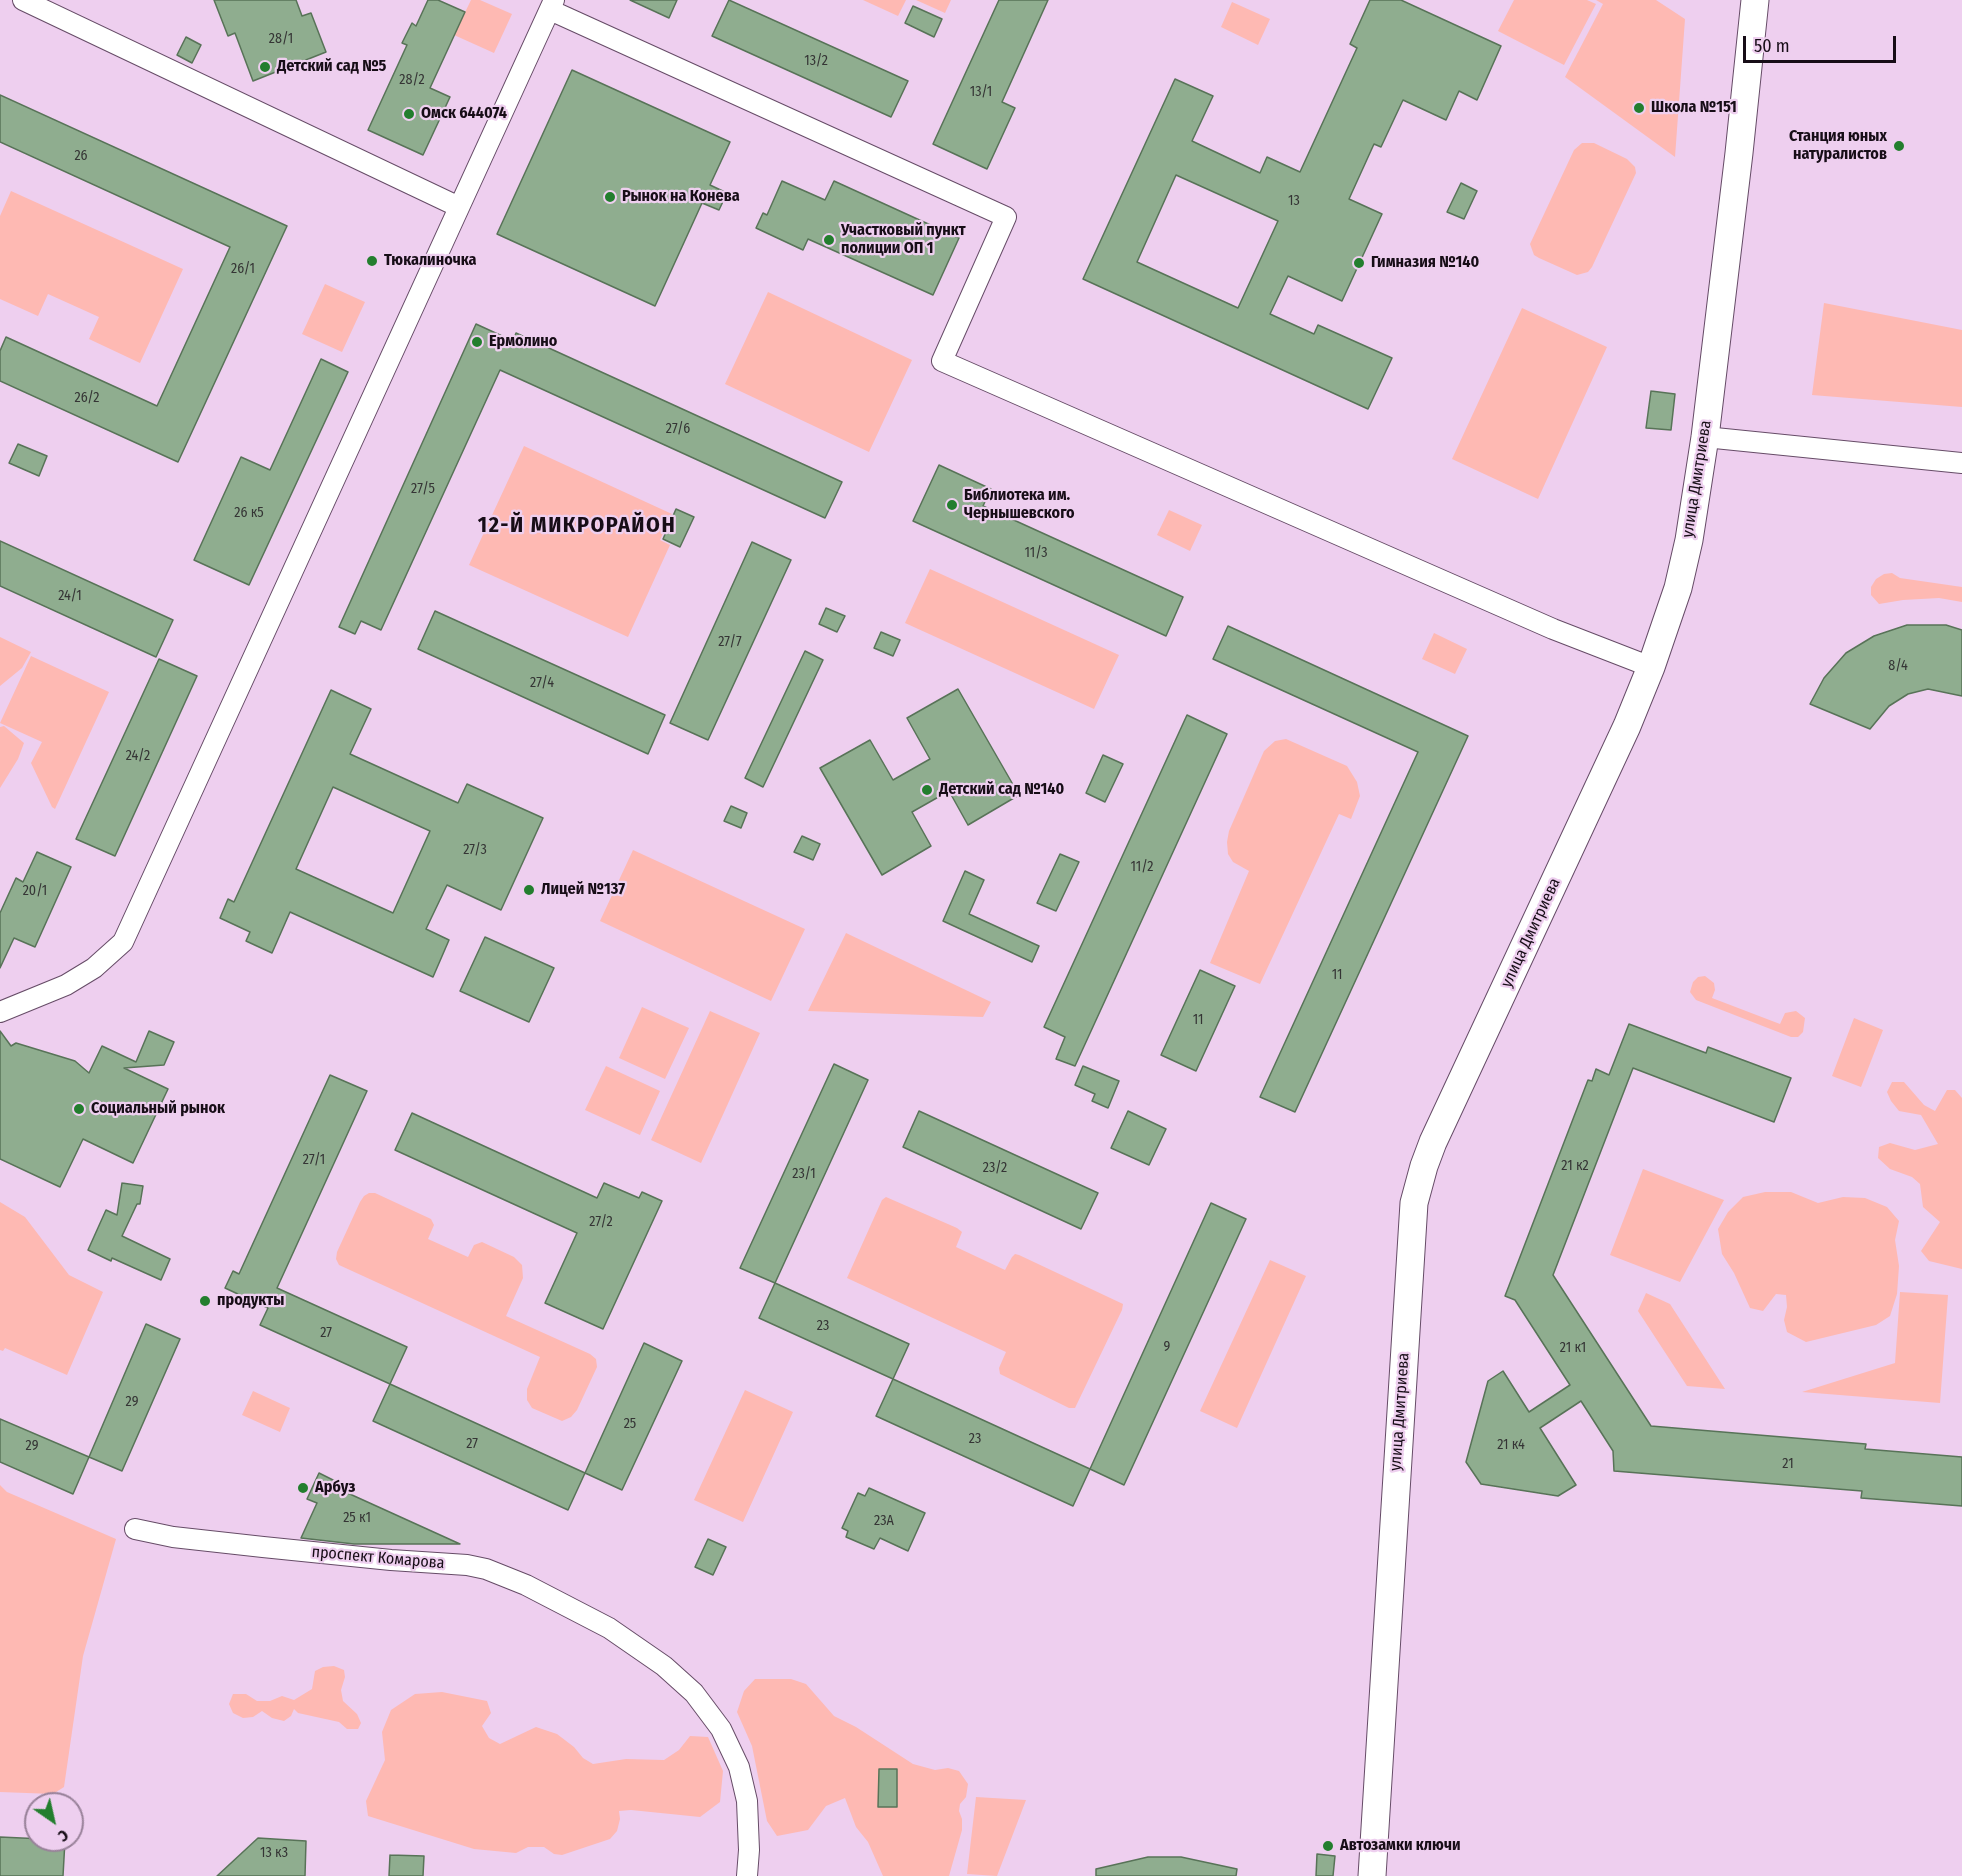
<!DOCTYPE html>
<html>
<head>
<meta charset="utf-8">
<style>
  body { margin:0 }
  #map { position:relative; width:1962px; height:1876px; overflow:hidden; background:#eecfef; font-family:"Fira Sans Condensed",sans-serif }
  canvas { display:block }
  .north { position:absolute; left:24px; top:1792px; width:60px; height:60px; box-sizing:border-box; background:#eecfef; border:2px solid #988199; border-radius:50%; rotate:146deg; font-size:16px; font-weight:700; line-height:24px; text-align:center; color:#170d17 }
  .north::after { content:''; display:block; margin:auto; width:21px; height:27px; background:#237e2e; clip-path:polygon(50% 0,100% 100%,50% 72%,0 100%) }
  .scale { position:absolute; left:1743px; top:36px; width:153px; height:27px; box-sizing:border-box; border:3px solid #170d17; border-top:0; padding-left:8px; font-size:18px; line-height:21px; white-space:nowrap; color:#170d17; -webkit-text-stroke:4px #eecfef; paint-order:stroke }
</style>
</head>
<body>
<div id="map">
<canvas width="1962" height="1876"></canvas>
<div class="north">С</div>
<div class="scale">50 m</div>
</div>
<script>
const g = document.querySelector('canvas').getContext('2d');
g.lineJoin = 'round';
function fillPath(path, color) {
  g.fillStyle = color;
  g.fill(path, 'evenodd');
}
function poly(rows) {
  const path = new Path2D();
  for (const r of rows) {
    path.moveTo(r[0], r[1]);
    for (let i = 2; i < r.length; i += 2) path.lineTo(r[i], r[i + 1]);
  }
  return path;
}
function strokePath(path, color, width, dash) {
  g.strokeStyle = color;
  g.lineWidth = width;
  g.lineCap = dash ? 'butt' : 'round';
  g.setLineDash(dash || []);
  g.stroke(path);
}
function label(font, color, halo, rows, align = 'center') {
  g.font = font + ' "Fira Sans Condensed",sans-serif';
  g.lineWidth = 4.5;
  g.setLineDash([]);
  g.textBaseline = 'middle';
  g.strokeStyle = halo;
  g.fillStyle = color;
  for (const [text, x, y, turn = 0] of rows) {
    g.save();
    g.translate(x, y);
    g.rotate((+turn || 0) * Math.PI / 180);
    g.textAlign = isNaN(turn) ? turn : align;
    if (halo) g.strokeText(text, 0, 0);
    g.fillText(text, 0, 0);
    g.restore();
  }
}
fillPath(poly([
  [471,0,480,0,512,14,494,53,454,35],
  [863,0,906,0,898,16],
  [916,0,951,0,945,13],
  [1514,0,1587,0,1596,4,1564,65,1498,31],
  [1596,0,1656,0,1685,19,1675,157,1565,77,1603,4],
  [1232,2,1270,19,1258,45,1221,27],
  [1582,143,1594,143,1627,159,1635,167,1636,173,1592,267,1588,272,1577,275,1539,258,1534,255,1530,244,1574,150],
  [11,191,183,269,140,363,89,339,99,317,48,294,38,316,0,299,0,216],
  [325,284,365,302,342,352,302,334],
  [768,292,912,360,869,452,725,384],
  [1824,303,1962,330,1962,407,1812,395],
  [1522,308,1607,347,1538,499,1452,459],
  [524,446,672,514,660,540,670,545,628,637,469,565],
  [1169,510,1202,525,1190,551,1157,535],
  [930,569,1119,655,1094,709,905,623],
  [1892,573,1900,578,1962,587,1962,602,1939,598,1903,600,1879,604,1871,595,1871,587,1876,579,1884,574],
  [1434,633,1467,649,1455,674,1422,659],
  [0,637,31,652,22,668,0,686],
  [31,656,109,692,55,809,52,807,31,763,42,742,0,723],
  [4,726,24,743,18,759,0,788,0,727],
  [1286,739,1347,766,1357,782,1360,796,1351,819,1339,814,1260,984,1210,963,1249,871,1233,862,1228,854,1227,842,1229,831,1264,751,1275,741],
  [633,850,805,929,771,1001,600,921],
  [846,933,991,1002,983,1017,808,1011],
  [1705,976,1714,983,1715,990,1712,998,1780,1024,1785,1013,1796,1011,1805,1018,1803,1032,1798,1037,1791,1037,1696,1000,1690,992,1693,982,1698,977],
  [642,1007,689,1028,665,1079,619,1058],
  [710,1011,760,1033,701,1163,651,1140],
  [1854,1018,1883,1030,1861,1087,1832,1076],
  [606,1066,660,1091,640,1135,585,1110],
  [1892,1082,1904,1082,1924,1105,1935,1111,1947,1090,1955,1090,1962,1098,1962,1269,1929,1261,1921,1251,1940,1222,1923,1207,1920,1184,1912,1177,1890,1169,1878,1158,1879,1147,1890,1143,1915,1150,1938,1144,1921,1115,1899,1111,1891,1101,1887,1092],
  [1643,1169,1724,1200,1680,1282,1610,1255],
  [1765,1192,1791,1192,1818,1203,1843,1197,1865,1198,1887,1207,1899,1221,1895,1240,1899,1266,1897,1294,1890,1316,1876,1325,1806,1342,1787,1332,1784,1320,1787,1307,1786,1295,1776,1294,1763,1311,1750,1308,1734,1273,1722,1254,1718,1229,1728,1212,1743,1197],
  [369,1193,375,1193,431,1219,434,1225,428,1239,468,1257,474,1245,482,1242,514,1257,522,1265,523,1278,506,1316,590,1354,596,1359,597,1367,577,1410,571,1417,562,1421,532,1408,527,1400,527,1389,540,1357,339,1265,336,1259,337,1252,360,1202,364,1196],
  [886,1197,957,1228,962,1232,956,1247,1005,1270,1012,1257,1015,1254,1019,1255,1123,1304,1122,1310,1075,1408,1069,1408,1000,1374,999,1368,1006,1352,847,1278,882,1200],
  [0,1202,25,1217,69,1275,103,1292,67,1375,5,1348,3,1351,0,1350],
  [1270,1260,1306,1276,1237,1428,1200,1411],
  [1900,1292,1948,1295,1940,1403,1802,1392,1895,1363],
  [1646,1293,1670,1304,1725,1389,1687,1386,1638,1311],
  [745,1390,793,1412,743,1522,694,1500],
  [253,1391,290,1408,280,1432,242,1415],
  [0,1485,7,1492,116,1539,83,1656,64,1787,53,1794,0,1792],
  [334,1666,344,1670,345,1677,341,1690,343,1701,357,1714,361,1723,358,1729,347,1729,339,1722,298,1713,294,1709,291,1716,284,1721,272,1718,262,1711,253,1717,243,1718,233,1713,229,1704,233,1694,246,1694,257,1701,270,1701,282,1696,294,1700,312,1689,315,1671,323,1667],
  [755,1679,791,1679,806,1684,834,1716,856,1727,913,1764,935,1770,948,1768,959,1771,968,1784,966,1797,960,1804,959,1811,962,1819,962,1830,949,1876,883,1876,868,1842,856,1827,845,1798,826,1806,808,1830,777,1836,767,1821,752,1746,737,1712,744,1691],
  [442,1692,487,1701,491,1713,482,1726,489,1738,500,1744,536,1727,557,1734,574,1747,583,1758,593,1764,626,1759,664,1760,679,1750,690,1736,708,1737,723,1771,720,1802,700,1817,631,1810,619,1811,620,1819,617,1831,610,1839,562,1855,554,1854,544,1847,528,1847,516,1853,474,1849,368,1816,366,1801,385,1760,382,1732,391,1710,415,1694],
  [976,1797,1026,1800,997,1876,967,1874]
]), '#feb9b3');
const building = poly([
  [214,0,296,0,302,16,311,13,326,52,253,81,235,33,228,36,214,0],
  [428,0,438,0,465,12,430,88,450,97,423,155,368,130,407,45,402,43,412,23,416,26,428,0],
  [630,0,677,0,669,18,630,0],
  [729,0,908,81,891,117,712,36,729,0],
  [999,0,1048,0,1002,102,1015,108,987,169,933,144,999,0],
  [1370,0,1401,0,1501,46,1477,100,1459,91,1446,120,1403,100,1381,147,1374,144,1349,199,1382,214,1342,301,1288,276,1270,314,1314,334,1318,325,1392,358,1368,409,1083,279,1175,79,1213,96,1192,141,1260,173,1267,157,1300,172,1357,48,1350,44,1370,0],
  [1176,175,1278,221,1238,308,1137,262,1176,175],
  [913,6,942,19,934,37,905,23,913,6],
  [186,37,201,45,192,63,177,55,186,37],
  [572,70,730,142,710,185,727,193,719,210,702,203,655,306,497,234,572,70],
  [0,95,287,226,178,462,0,381,0,351,6,337,157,406,230,247,0,142,0,95],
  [782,181,825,200,834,181,959,238,933,295,808,239,803,250,756,228,763,213,767,215,782,181],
  [1461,183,1477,191,1464,219,1447,212,1461,183],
  [476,324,513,341,516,333,842,482,825,518,500,370,381,630,361,621,355,634,339,627,476,324],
  [321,359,348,372,249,585,194,560,241,457,270,470,321,359],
  [1651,391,1675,394,1671,430,1646,428,1651,391],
  [18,444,47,456,39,476,9,463,18,444],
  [939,465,991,489,983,506,1183,597,1166,636,913,521,939,465],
  [676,509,694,517,680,547,663,539,676,509],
  [0,541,173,620,156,657,0,586,0,541],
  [752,542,791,560,708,740,670,723,752,542],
  [826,608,845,616,837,632,819,624,826,608],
  [435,611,665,715,648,754,418,649,435,611],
  [1907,625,1946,625,1962,630,1962,696,1928,689,1908,694,1889,706,1870,729,1810,704,1824,678,1846,653,1874,636,1907,625],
  [1228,626,1468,736,1295,1112,1260,1097,1418,752,1213,659,1228,626],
  [881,632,900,640,893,656,874,648,881,632],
  [805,651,823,660,763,787,745,778,805,651],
  [159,659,197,676,115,856,76,839,159,659],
  [958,689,1019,795,968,825,949,791,912,812,931,846,882,875,820,768,870,740,893,780,930,759,907,718,958,689],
  [331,690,371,709,350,754,458,803,467,784,543,818,501,910,447,885,426,929,449,940,433,977,290,912,272,953,246,941,250,932,220,918,228,899,234,902,331,690],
  [333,787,430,831,393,913,296,869,333,787],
  [1187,715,1227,734,1075,1066,1056,1059,1065,1037,1044,1027,1187,715],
  [1103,755,1123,764,1105,802,1086,793,1103,755],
  [731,806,747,813,741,828,724,821,731,806],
  [802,836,820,844,813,860,794,852,802,836],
  [37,852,71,867,35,947,14,938,0,968,0,913,16,878,23,882,37,852],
  [1060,854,1079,862,1056,911,1037,903,1060,854],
  [965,871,984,880,969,914,1039,946,1032,962,943,921,965,871],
  [485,937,554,968,529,1022,460,991,485,937],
  [1200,970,1235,986,1196,1071,1161,1055,1200,970],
  [1629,1024,1706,1053,1708,1047,1791,1078,1774,1122,1633,1068,1553,1275,1651,1426,1866,1444,1865,1449,1962,1457,1962,1506,1861,1498,1862,1491,1614,1471,1613,1451,1581,1401,1540,1428,1576,1485,1558,1496,1481,1484,1466,1462,1488,1381,1503,1371,1529,1412,1570,1385,1515,1300,1505,1296,1588,1080,1592,1081,1596,1069,1609,1075,1629,1024],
  [0,1031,11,1046,16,1043,75,1061,89,1073,102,1046,136,1062,149,1031,174,1042,164,1065,124,1068,168,1089,133,1163,83,1139,60,1187,0,1159,0,1031],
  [834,1064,868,1080,775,1283,740,1268,834,1064],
  [1083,1066,1119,1081,1108,1108,1092,1101,1095,1094,1075,1085,1083,1066],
  [330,1075,367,1091,277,1288,407,1347,390,1384,260,1325,268,1308,225,1288,233,1271,239,1274,330,1075],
  [919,1111,1098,1193,1081,1229,903,1147,919,1111],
  [1128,1111,1166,1129,1149,1165,1111,1148,1128,1111],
  [412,1113,597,1198,604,1183,639,1198,642,1192,662,1201,603,1329,545,1303,577,1233,395,1150,412,1113],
  [122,1183,143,1186,140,1204,137,1204,122,1236,170,1259,161,1280,112,1258,111,1261,88,1250,106,1210,117,1215,122,1183],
  [1211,1203,1246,1219,1124,1485,1090,1469,1211,1203],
  [775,1283,909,1344,893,1379,759,1318,775,1283],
  [146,1324,180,1339,122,1471,89,1457,146,1324],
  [644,1343,682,1361,622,1490,585,1473,644,1343],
  [893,1379,1090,1469,1073,1506,876,1416,893,1379],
  [390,1384,585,1473,568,1510,373,1421,390,1384],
  [0,1419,89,1457,73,1494,0,1462,0,1419],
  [319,1473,343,1485,341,1490,460,1544,354,1544,301,1538,317,1503,307,1499,319,1473],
  [869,1488,925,1513,908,1551,880,1538,874,1549,846,1537,848,1531,842,1528,858,1493,865,1496,869,1488],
  [708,1539,726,1547,713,1575,695,1567,708,1539],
  [879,1769,897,1769,897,1807,878,1807,879,1769],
  [0,1837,65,1840,63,1876,0,1876,0,1837],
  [258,1838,306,1841,305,1876,217,1876,258,1838],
  [1317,1854,1335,1856,1333,1876,1316,1876,1317,1854],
  [390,1855,424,1856,423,1876,389,1876,390,1855],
  [1148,1857,1181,1857,1237,1869,1236,1876,1096,1876,1096,1869,1148,1857]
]);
fillPath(building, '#8fad8f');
strokePath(building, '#587358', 1.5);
const minor = poly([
  [23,0,459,207],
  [550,10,1006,217,942,361,1553,629,1651,667],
  [1705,437,1962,463],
  [0,1012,66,985,94,968,123,942,554,0],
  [135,1529,173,1537,263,1547,391,1560,467,1565,486,1569,526,1585,609,1628,664,1666,694,1693,721,1729,739,1767,747,1801,749,1850,747,1876]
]);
const secondary = poly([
  [1372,1876,1414,1203,1424,1166,1433,1142,1627,726,1651,667,1678,588,1689,540,1705,437,1739,153,1755,0]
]);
strokePath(minor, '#664c67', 22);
strokePath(secondary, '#664c67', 29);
strokePath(minor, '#fff', 20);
strokePath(secondary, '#fff', 27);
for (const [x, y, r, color] of [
  [265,67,6,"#237e2e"],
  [1639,108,6,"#237e2e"],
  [409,114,6,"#237e2e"],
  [1899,146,6,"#237e2e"],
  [610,197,6,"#237e2e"],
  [829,240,6,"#237e2e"],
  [372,261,6,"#237e2e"],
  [1359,263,6,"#237e2e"],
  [477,342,6,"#237e2e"],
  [952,505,6,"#237e2e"],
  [927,790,6,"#237e2e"],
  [529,890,6,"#237e2e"],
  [79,1109,6,"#237e2e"],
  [205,1301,6,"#237e2e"],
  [303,1488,6,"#237e2e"],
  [1328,1846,6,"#237e2e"]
]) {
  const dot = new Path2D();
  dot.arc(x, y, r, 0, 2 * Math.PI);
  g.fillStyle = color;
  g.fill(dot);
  strokePath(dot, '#eecfef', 2);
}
label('14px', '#353535', null, [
  ["28/1",281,39],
  ["13/2",816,61],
  ["28/2",412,80],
  ["13/1",981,92],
  ["26",81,156],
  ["13",1294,201],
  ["26/1",243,269],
  ["26/2",87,398],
  ["27/6",678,429],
  ["27/5",423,489],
  ["26 к5",249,513],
  ["11/3",1036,553],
  ["24/1",70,596],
  ["27/7",730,642],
  ["8/4",1898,666],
  ["27/4",542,683],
  ["24/2",138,756],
  ["27/3",475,850],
  ["11/2",1142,867],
  ["20/1",35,891],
  ["11",1337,975],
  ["11",1198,1020],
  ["27/1",314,1160],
  ["21 к2",1575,1166],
  ["23/2",995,1168],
  ["23/1",804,1174],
  ["27/2",601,1222],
  ["23",823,1326],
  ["27",326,1333],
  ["9",1167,1347],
  ["21 к1",1573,1348],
  ["29",132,1402],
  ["25",630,1424],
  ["23",975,1439],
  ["27",472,1444],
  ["21 к4",1511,1445],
  ["29",32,1446],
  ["21",1788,1464],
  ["25 к1",357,1518],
  ["23А",884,1521],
  ["13 к3",274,1853]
]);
label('bold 16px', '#170d17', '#eecfef', [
  ["Детский сад №5",277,67],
  ["Школа №151",1651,108],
  ["Омск 644074",421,114],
  ["Станция юных",1887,137,"right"],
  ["натуралистов",1887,155,"right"],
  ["Рынок на Конева",622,197],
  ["Участковый пункт",841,231],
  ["полиции ОП 1",841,249],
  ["Тюкалиночка",384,261],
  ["Гимназия №140",1371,263],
  ["Ермолино",489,342],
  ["Библиотека им.",964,496],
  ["Чернышевского",964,514],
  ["Детский сад №140",939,790],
  ["Лицей №137",541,890],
  ["Социальный рынок",91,1109],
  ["продукты",217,1301],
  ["Арбуз",315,1488],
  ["Автозамки ключи",1340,1846]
], 'left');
label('16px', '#170d17', '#eecfef', [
  ["улица Дмитриева",1697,479,-81],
  ["улица Дмитриева",1531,933,-65],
  ["улица Дмитриева",1400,1412,-86],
  ["проспект Комарова",378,1558,5]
]);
g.letterSpacing = '1.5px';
label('bold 22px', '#170d17', '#eecfef', [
  ["12-Й МИКРОРАЙОН",577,526]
]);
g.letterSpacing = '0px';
</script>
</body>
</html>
